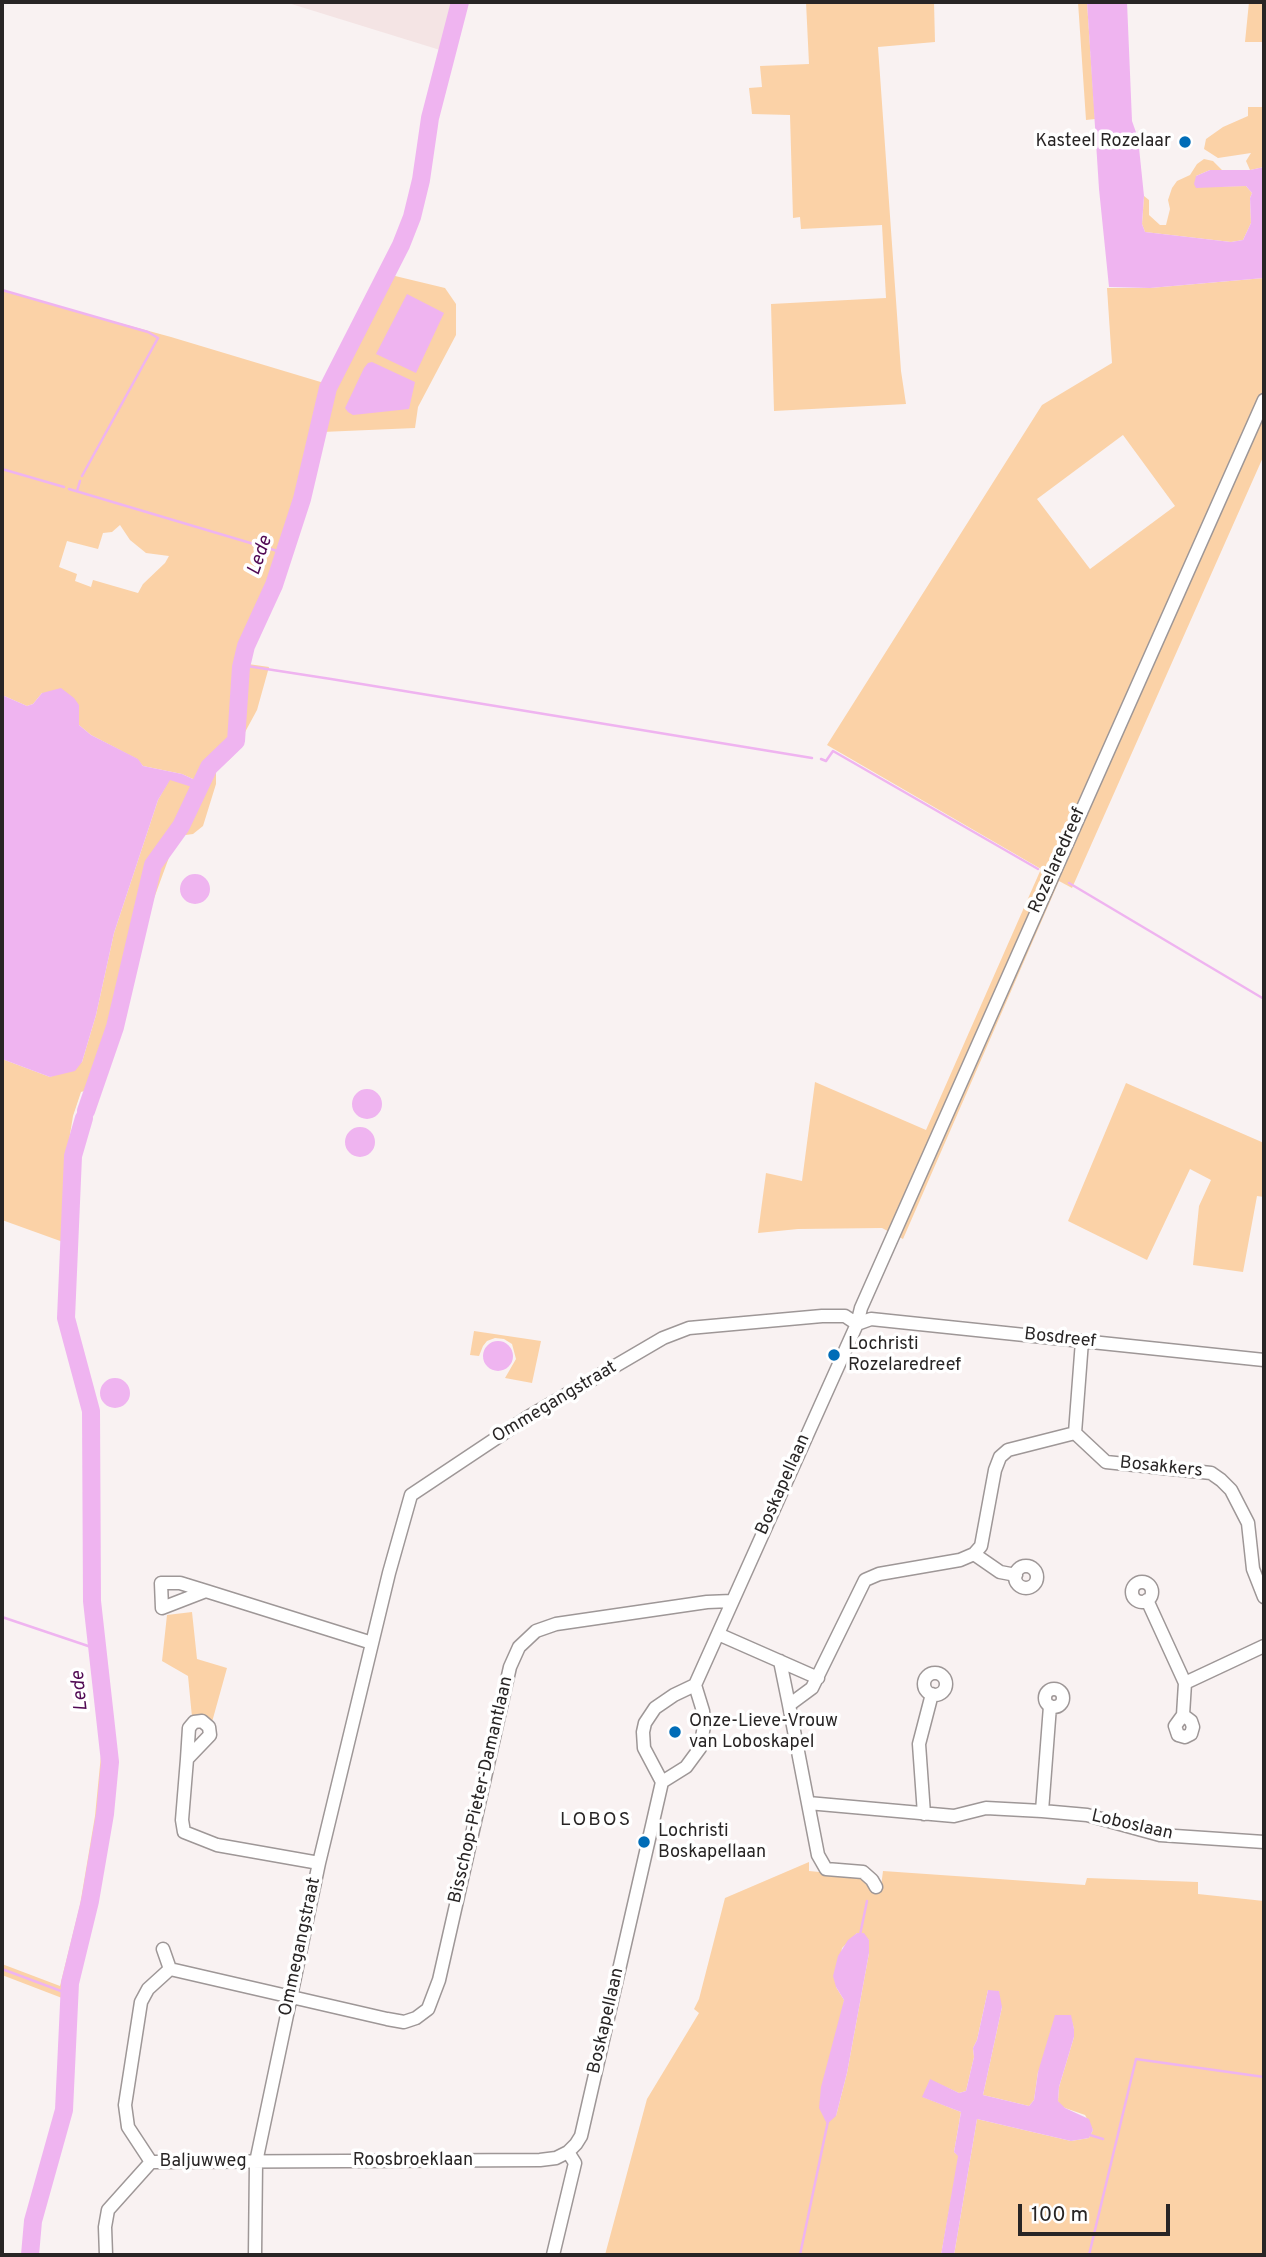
<!DOCTYPE html>
<html>
<head>
<meta charset="utf-8">
<style>
  body { margin:0 }
  #map { position:relative; width:1266px; height:2257px; overflow:hidden; background:#f9f2f2; font-family:Overpass,sans-serif }
  canvas { display:block }
  .frame { position:absolute; inset:0; border:4px solid #282525; pointer-events:none }
  .scale { position:absolute; left:1018px; top:2204px; width:152px; height:32px; box-sizing:border-box; border:4px solid #282525; border-top:0; padding-left:9px; font-size:21px; line-height:24px; white-space:nowrap; color:#282525; -webkit-text-stroke:5px #fff; paint-order:stroke }
</style>
</head>
<body>
<div id="map">
<canvas width="1266" height="2257"></canvas>
<div class="frame"></div>
<div class="scale">100 m</div>
</div>
<script>
const g = document.querySelector('canvas').getContext('2d');
g.lineJoin = 'round';
function fillPath(path, color) {
  g.fillStyle = color;
  g.fill(path, 'evenodd');
}
function poly(rows) {
  const path = new Path2D();
  for (const r of rows) {
    if (r.length === 3) {
      path.moveTo(r[0] + r[2], r[1]);
      path.arc(r[0], r[1], r[2], 0, 2 * Math.PI);
      continue;
    }
    path.moveTo(r[0], r[1]);
    for (let i = 2; i < r.length; i += 2) path.lineTo(r[i], r[i + 1]);
  }
  return path;
}
function strokePath(path, color, width, dash) {
  g.strokeStyle = color;
  g.lineWidth = width;
  g.lineCap = dash ? 'butt' : 'round';
  g.setLineDash(dash || []);
  g.stroke(path);
}
function label(font, color, halo, rows, align = 'center') {
  g.font = font + ' Overpass,sans-serif';
  g.lineWidth = 7;
  g.setLineDash([]);
  g.textBaseline = 'middle';
  g.strokeStyle = halo;
  g.fillStyle = color;
  for (const [text, x, y, turn = 0] of rows) {
    g.save();
    g.translate(x, y);
    g.rotate((+turn || 0) * Math.PI / 180);
    g.textAlign = isNaN(turn) ? turn : align;
    if (halo) g.strokeText(text, 0, 0);
    g.fillText(text, 0, 0);
    g.restore();
  }
}
fillPath(poly([
  [285,2,454,2,440,50]
]), '#f4e4e4');
fillPath(poly([
  [806,2,934,2,935,42,878,47,901,371,906,404,774,411,771,304,886,298,882,225,801,229,800,217,793,218,790,115,752,114,749,88,762,87,760,66,809,64],
  [1078,2,1087,2,1095,119,1086,120],
  [1249,2,1264,2,1264,42,1245,42],
  [1248,107,1264,107,1264,167,1250,170,1246,161,1251,153,1218,158,1204,149,1206,139,1223,127,1248,116],
  [1204,159,1213,161,1222,170,1210,170,1196,176,1196,187,1246,186,1252,193,1250,198,1251,223,1243,240,1231,242,1145,232,1142,224,1144,196,1149,200,1149,215,1160,225,1166,225,1170,209,1168,200,1172,188,1177,181,1190,175,1197,164],
  [391,275,445,288,456,304,456,335,418,407,415,428,322,432,333,392,370,312],
  [1264,278,1264,455,1072,888,1059,881,903,1239,882,1228,798,1229,758,1233,766,1173,802,1181,815,1082,926,1130,1041,869,827,745,1042,405,1112,363,1107,288,1150,288],
  [1123,435,1175,506,1090,569,1037,499],
  [2,291,171,337,324,383,290,517,253,627,260,633,248,664,269,667,257,710,231,758,216,771,216,784,203,826,193,834,178,836,175,841,153,901,123,1021,99,1087,81,1092,73,1116,65,1165,63,1242,2,1220,2,1059,50,1077,82,1062,96,1015,114,933,158,800,169,780,195,780,182,774,143,766,137,759,91,735,79,725,77,718,42,693,33,704,27,706,2,695],
  [120,525,130,540,146,553,169,556,165,563,143,584,138,593,93,580,91,587,75,581,77,574,59,567,67,541,98,549,103,533,112,532],
  [1126,1083,1264,1143,1264,1197,1257,1196,1243,1272,1193,1265,1199,1206,1211,1180,1190,1169,1147,1260,1068,1221],
  [474,1331,541,1341,532,1383,505,1378,516,1359,512,1344,504,1339,495,1338,487,1341,483,1346,479,1356,470,1355],
  [192,1612,197,1659,227,1668,212,1722,192,1717,188,1676,162,1661,167,1615],
  [101,1755,106,1757,98,1838,67,1989,61,2110,36,2197,32,2196,53,2130,59,2104,58,2056,62,1998,2,1975,2,1964,60,1986,80,1905,95,1816],
  [809,1862,809,1871,861,1876,881,1887,883,1871,1085,1885,1087,1878,1198,1882,1198,1894,1264,1901,1264,2255,954,2255,977,2119,1071,2141,1089,2138,1093,2130,1085,2115,1065,2108,1059,2105,1058,2101,1059,2087,1074,2037,1074,2029,1070,2015,1038,2072,1034,2100,1029,2106,983,2095,1002,2007,988,1990,977,2040,973,2048,974,2057,966,2091,959,2093,930,2080,923,2097,961,2112,954,2152,959,2156,941,2255,605,2255,647,2099,699,2013,694,2009,699,1999,725,1898],
  [857,1933,869,1940,869,1953,847,2073,836,2116,844,2000,836,1987,842,1948]
]), '#fbd2a7');
fillPath(poly([
  [1087,2,1127,2,1132,121,1138,138,1144,196,1142,224,1145,232,1231,242,1243,240,1251,223,1250,198,1252,193,1246,186,1196,188,1194,184,1196,176,1210,170,1250,170,1264,167,1264,278,1150,288,1109,287,1099,189],
  [407,294,444,313,416,373,376,354],
  [372,362,415,382,409,409,353,415,348,412,345,408,364,368,368,363],
  [61,688,74,698,79,705,79,725,91,735,138,759,143,766,182,774,195,780,195,788,170,780,158,800,114,933,96,1015,82,1062,75,1071,50,1077,2,1059,2,695,27,706,33,704,42,693],
  [195,889,15],
  [367,1104,15],
  [360,1142,15],
  [498,1356,15],
  [115,1393,15],
  [857,1933,864,1933,869,1940,869,1953,847,2073,836,2116,827,2124,819,2108,821,2087,844,2000,836,1987,833,1976,838,1956,848,1940],
  [988,1990,999,1991,1002,2007,983,2095,1029,2106,1034,2100,1038,2072,1055,2015,1071,2015,1074,2029,1074,2037,1059,2087,1058,2101,1065,2108,1089,2119,1093,2130,1089,2138,1071,2141,977,2119,954,2255,941,2255,958,2156,954,2152,961,2112,922,2097,930,2079,959,2093,966,2091,974,2057,973,2048,977,2040]
]), '#efb4f0');
strokePath(poly([
  [2,290,148,332,158,338,82,476],
  [2,469,64,487],
  [69,489,284,553],
  [77,491,80,481],
  [241,667,247,666,331,679,812,758],
  [821,759,826,761,833,751,1038,869],
  [1069,883,1264,999],
  [2,1617,97,1649],
  [860,1935,867,1901],
  [2,1969,69,1994],
  [1090,2135,1103,2139],
  [800,2255,828,2121],
  [1089,2255,1136,2059,1264,2077]
]), '#efb4f0', 2.5);
strokePath(poly([
  [86,1111,115,1027,153,865,181,826,209,767,236,741,241,667,246,646,274,585,302,499,328,388,401,245,412,217,421,180,430,118,460,2],
  [30,2255,33,2221,64,2110,70,1983,90,1901,105,1814,110,1762,92,1601,91,1411,66,1318,73,1156,84,1118]
]), '#efb4f0', 18);
const minor = poly([
  [857,1324,871,1319,1264,1360],
  [1075,1433,1106,1462,1211,1473,1221,1480,1231,1490,1248,1523,1253,1569,1264,1597],
  [1075,1433,1082,1341],
  [974,1554,1000,1572,1016,1575],
  [1026,1577,11],
  [1142,1592,10],
  [206,1591,162,1608,161,1583,180,1583,206,1591,372,1643],
  [1147,1600,1185,1683,1264,1646],
  [718,1634,818,1678],
  [780,1661,789,1705,812,1688,865,1580,879,1574,960,1560,974,1554,981,1546,995,1470,1000,1457,1008,1450,1075,1433],
  [935,1684,11],
  [1054,1698,9],
  [789,1705,818,1855,826,1869,863,1872,872,1880,876,1887],
  [1183,1715,1191,1721,1193,1727,1191,1734,1185,1737,1178,1735,1175,1726,1183,1715],
  [1183,1715,1185,1683],
  [187,1759,189,1728,194,1722,202,1721,209,1727,210,1735,187,1759,182,1820,184,1832,217,1845,319,1863],
  [662,1782,686,1767,700,1748,704,1726,703,1711,695,1685,857,1324,861,1308,1264,400],
  [808,1803,954,1816,986,1808,1042,1811,1087,1815,1160,1835,1264,1842],
  [1042,1811,1050,1706],
  [924,1814,919,1744,932,1694],
  [163,1949,170,1969],
  [151,2162,128,2127,125,2105,141,2002,148,1989,170,1969,387,2019,404,2022,416,2018,428,2009,439,1980,510,1667,519,1647,536,1631,556,1624,707,1602,732,1601],
  [151,2162,540,2160,556,2158,568,2152,576,2144,581,2136,662,1782,644,1748,643,1732,645,1723,655,1708,674,1695,695,1685],
  [106,2255,105,2227,108,2210,151,2162],
  [255,2255,256,2162,319,1863,389,1573,411,1495,528,1417,663,1338,689,1328,822,1316,845,1316,857,1324],
  [553,2255,575,2163,568,2152]
]);
strokePath(minor, '#9e9797', 15);
strokePath(minor, '#fff', 12);
for (const [x, y, r, color] of [
  [1185,142,7,"#006cb7"],
  [834,1355,7,"#006cb7"],
  [675,1732,7,"#006cb7"],
  [644,1842,7,"#006cb7"]
]) {
  const dot = new Path2D();
  dot.arc(x, y, r, 0, 2 * Math.PI);
  g.fillStyle = color;
  g.fill(dot);
  strokePath(dot, '#fff', 2.5);
}
label('18px', '#282525', '#fff', [
  ["Kasteel Rozelaar",1171,142,"right"],
  ["Lochristi",848,1345],
  ["Rozelaredreef",848,1366],
  ["Onze-Lieve-Vrouw",689,1722],
  ["van Loboskapel",689,1743],
  ["Lochristi",658,1832],
  ["Boskapellaan",658,1853]
], 'left');
label('18px', '#282525', '#fff', [
  ["Rozelaredreef",1058,861,-66],
  ["Bosdreef",1060,1339,6],
  ["Ommegangstraat",555,1403,-31],
  ["Bosakkers",1161,1468,6],
  ["Boskapellaan",784,1485,-66],
  ["Bisschop-Pieter-Damantlaan",482,1790,-77],
  ["Loboslaan",1132,1826,13],
  ["Ommegangstraat",301,1947,-78],
  ["Boskapellaan",607,2021,-77],
  ["Roosbroeklaan",413,2161],
  ["Baljuwweg",203,2162]
]);
label('italic 19px', '#510a54', '#fff', [
  ["Lede",261,556,-71],
  ["Lede",81,1691,-96]
]);
g.letterSpacing = '2px';
label('19px', '#282525', '#fff', [
  ["LOBOS",596,1821]
]);
g.letterSpacing = '0px';
</script>
</body>
</html>
